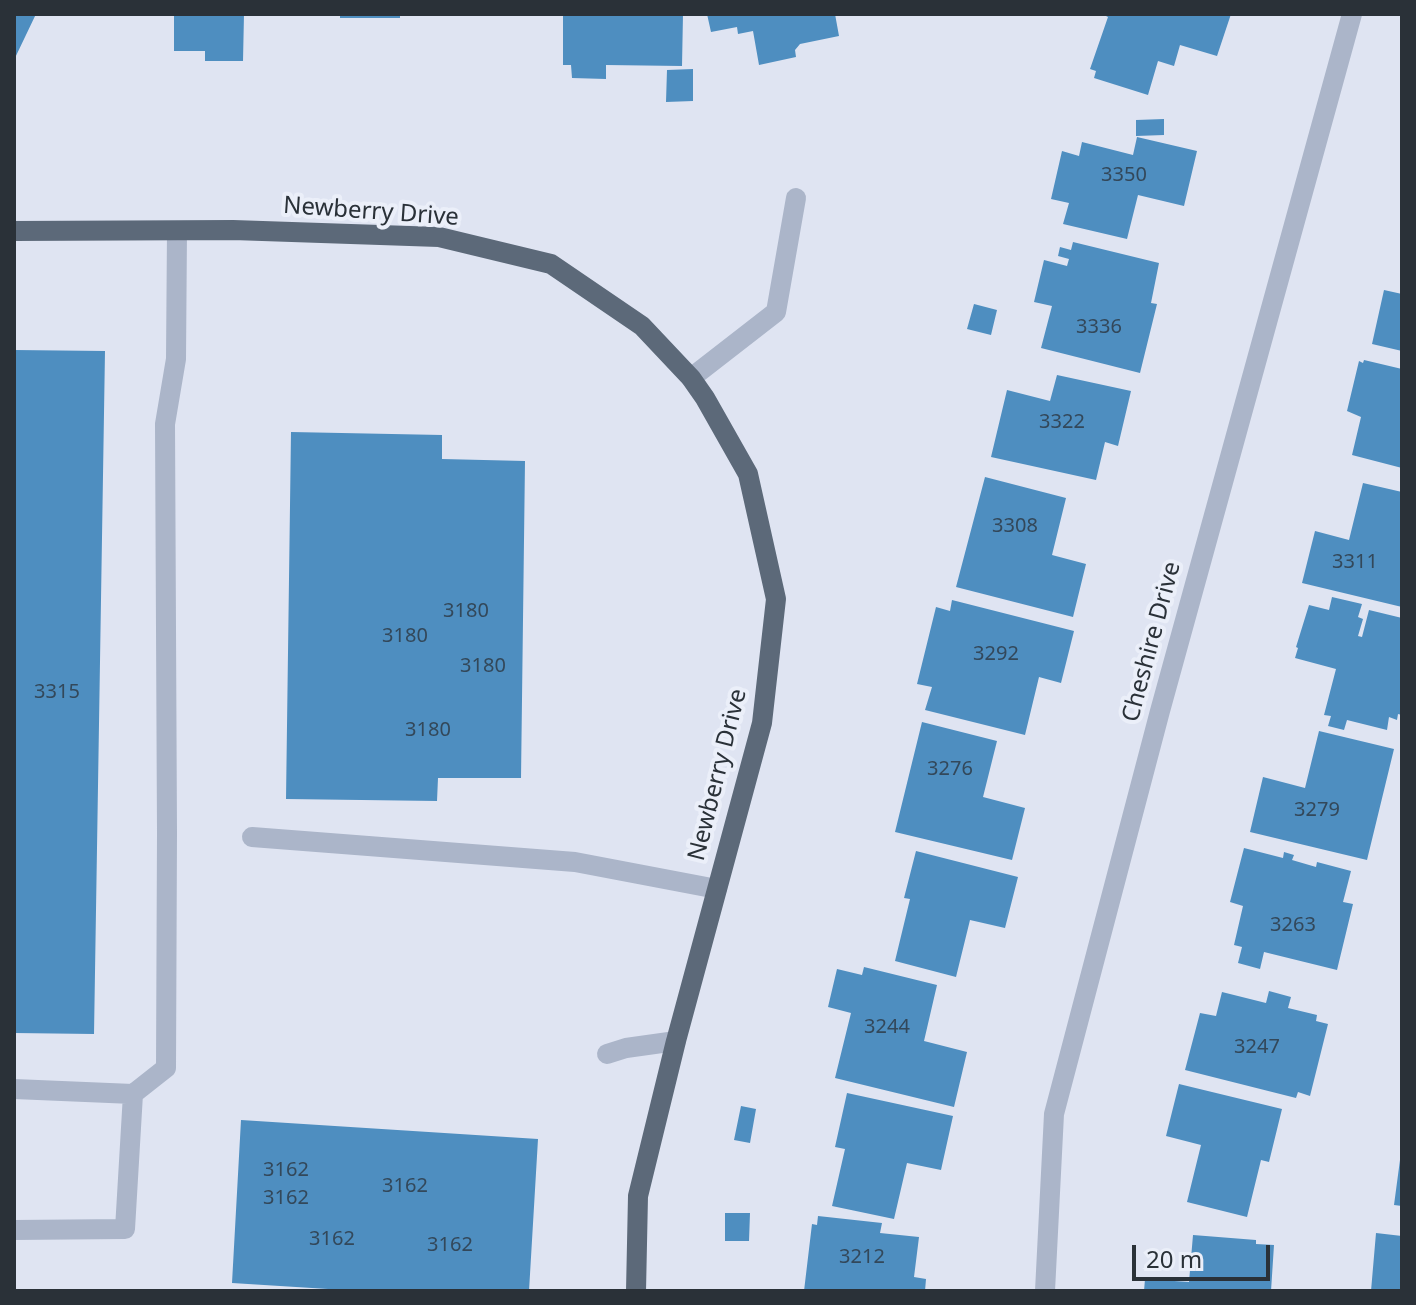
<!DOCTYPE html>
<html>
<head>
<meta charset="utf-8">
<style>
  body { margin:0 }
  #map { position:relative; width:1416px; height:1305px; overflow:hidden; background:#dfe4f2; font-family:"Noto Sans",sans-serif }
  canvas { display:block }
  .frame { position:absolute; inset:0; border:16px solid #2a3138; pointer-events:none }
  .scale { position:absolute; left:1132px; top:1245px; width:138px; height:36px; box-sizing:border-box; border:4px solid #2a3138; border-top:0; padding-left:10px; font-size:24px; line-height:28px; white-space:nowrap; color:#2a3138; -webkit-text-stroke:6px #ebeff9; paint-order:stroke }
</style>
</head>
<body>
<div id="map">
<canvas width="1416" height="1305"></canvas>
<div class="frame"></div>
<div class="scale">20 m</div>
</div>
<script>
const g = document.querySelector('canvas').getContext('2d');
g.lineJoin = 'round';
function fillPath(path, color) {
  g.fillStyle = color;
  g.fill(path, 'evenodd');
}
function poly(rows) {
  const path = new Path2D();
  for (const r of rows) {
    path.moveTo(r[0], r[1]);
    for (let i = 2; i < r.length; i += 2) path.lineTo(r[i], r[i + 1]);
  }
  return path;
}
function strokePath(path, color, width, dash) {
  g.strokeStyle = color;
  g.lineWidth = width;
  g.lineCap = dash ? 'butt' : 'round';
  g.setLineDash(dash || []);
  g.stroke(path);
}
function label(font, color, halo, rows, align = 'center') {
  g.font = font + ' "Noto Sans",sans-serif';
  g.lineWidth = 8;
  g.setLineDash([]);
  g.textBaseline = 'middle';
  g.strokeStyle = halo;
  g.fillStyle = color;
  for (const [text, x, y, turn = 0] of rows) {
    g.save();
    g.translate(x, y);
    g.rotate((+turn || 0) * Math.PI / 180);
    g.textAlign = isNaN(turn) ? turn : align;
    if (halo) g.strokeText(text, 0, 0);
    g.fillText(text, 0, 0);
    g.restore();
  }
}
fillPath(poly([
  [14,14,36,14,14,60],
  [174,14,244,14,243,61,205,61,205,51,174,51],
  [340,14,400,14,400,18,340,18],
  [563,14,683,14,682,66,606,65,606,79,572,78,571,65,563,65],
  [707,14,835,14,839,36,800,44,795,50,796,57,759,65,753,31,738,34,737,27,711,32],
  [1102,14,1231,14,1217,56,1180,45,1174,66,1158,61,1148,95,1094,78,1096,71,1090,69,1108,17],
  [693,69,693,101,666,102,667,70],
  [1164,119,1164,135,1136,136,1136,120],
  [1137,137,1197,151,1184,206,1138,195,1127,239,1063,224,1069,203,1051,199,1062,151,1079,156,1082,142,1133,155],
  [1073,242,1159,263,1151,303,1157,304,1140,373,1041,348,1052,306,1034,302,1044,260,1067,266,1069,259,1058,256,1060,247,1071,250],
  [1384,290,1402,294,1402,351,1372,344],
  [974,304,997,310,991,335,967,329],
  [14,350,105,351,94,1034,14,1033],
  [1364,360,1402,369,1402,468,1352,455,1361,417,1347,411,1359,361,1363,363],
  [1057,375,1131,391,1118,446,1105,442,1096,480,991,457,1007,390,1050,401],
  [291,432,442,435,442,459,525,461,521,778,438,778,437,801,286,799],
  [985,477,1066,498,1052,555,1086,564,1073,617,956,587],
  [1363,483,1402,492,1402,607,1302,583,1315,531,1349,540],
  [1332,597,1362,604,1358,617,1363,619,1358,636,1362,637,1369,610,1402,618,1402,715,1398,714,1397,720,1389,717,1387,730,1347,720,1344,730,1328,726,1331,716,1324,715,1336,669,1295,658,1298,648,1296,647,1309,605,1329,610],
  [952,600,1074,631,1061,683,1039,677,1025,735,925,710,932,687,917,684,936,607,950,611],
  [922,722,997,741,983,797,1025,808,1012,860,895,832],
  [1319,731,1394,749,1367,860,1250,832,1263,777,1305,788],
  [1244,848,1283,858,1284,852,1294,855,1292,860,1316,867,1317,862,1351,871,1343,902,1353,904,1337,970,1264,952,1260,969,1238,963,1242,947,1234,945,1243,906,1230,902],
  [916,851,1018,877,1005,928,970,920,956,977,895,961,910,899,904,898],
  [864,967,937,985,924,1041,967,1052,954,1107,835,1078,851,1013,828,1007,837,969,862,975],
  [1269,991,1291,997,1288,1008,1317,1015,1316,1021,1328,1024,1310,1096,1298,1092,1296,1098,1185,1070,1200,1013,1216,1016,1222,992,1266,1003],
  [1179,1084,1282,1109,1269,1162,1261,1160,1247,1217,1187,1202,1201,1145,1166,1136],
  [847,1093,953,1116,941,1170,907,1163,894,1219,832,1206,845,1149,835,1147],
  [741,1106,756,1109,750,1143,734,1140],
  [241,1120,538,1139,529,1291,360,1291,232,1283],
  [1400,1160,1402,1161,1402,1206,1394,1205],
  [725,1213,750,1213,749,1241,725,1241],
  [818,1216,882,1223,880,1233,919,1237,914,1277,926,1279,925,1291,804,1291,812,1224,817,1225],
  [1376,1233,1402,1236,1402,1291,1371,1291],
  [1193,1235,1256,1240,1256,1244,1274,1245,1271,1291,1144,1291,1145,1279,1189,1282]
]), '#4e8ec0');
strokePath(poly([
  [691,378,776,312,796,198],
  [252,837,575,862,717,889],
  [607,1054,626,1048,676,1041],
  [14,1089,133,1094],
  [14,1230,125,1229,133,1094,166,1068,167,833,165,424,176,359,177,231]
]), '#abb5c9', 20);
strokePath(poly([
  [1045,1291,1054,1114,1160,711,1352,14]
]), '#abb5c9', 20);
strokePath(poly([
  [14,231,233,230,439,237,551,264,642,326,691,378,705,398,748,474,776,599,762,723,676,1041,638,1196,636,1291]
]), '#5c6979', 20);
label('20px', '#33485a', null, [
  ["3350",1124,175],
  ["3336",1099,327],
  ["3322",1062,422],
  ["3308",1015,526],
  ["3311",1355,562],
  ["3180",466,611],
  ["3180",405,636],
  ["3292",996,654],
  ["3180",483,666],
  ["3315",57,692],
  ["3180",428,730],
  ["3276",950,769],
  ["3279",1317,810],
  ["3263",1293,925],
  ["3244",887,1027],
  ["3247",1257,1047],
  ["3162",286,1170],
  ["3162",405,1186],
  ["3162",286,1198],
  ["3162",332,1239],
  ["3162",450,1245],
  ["3212",862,1257]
]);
label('24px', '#2a3138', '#ebeff9', [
  ["Newberry Drive",371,212,4],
  ["Cheshire Drive",1152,642,-75],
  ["Newberry Drive",718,775,-76]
]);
</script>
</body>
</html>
